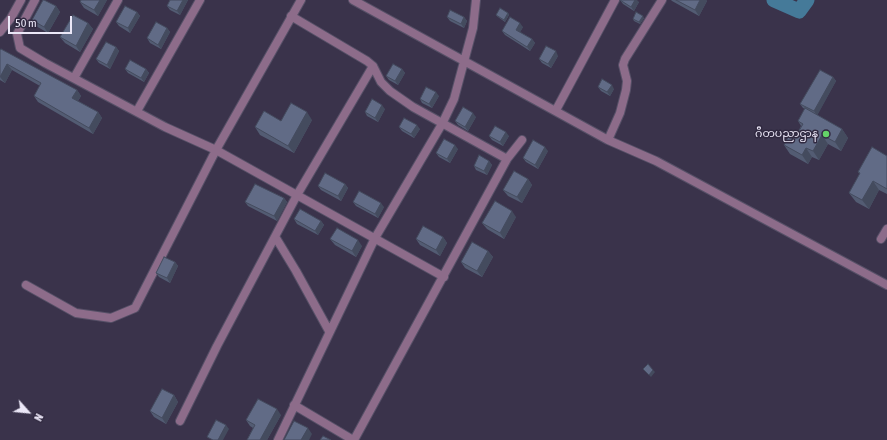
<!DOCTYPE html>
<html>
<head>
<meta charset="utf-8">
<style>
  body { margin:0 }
  #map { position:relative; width:887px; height:440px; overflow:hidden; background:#3a334b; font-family:"Asap Condensed",sans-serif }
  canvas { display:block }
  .north { position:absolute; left:8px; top:392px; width:40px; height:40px; -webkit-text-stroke:3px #302940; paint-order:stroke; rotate:117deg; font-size:11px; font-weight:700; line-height:16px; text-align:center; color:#ebe7f7 }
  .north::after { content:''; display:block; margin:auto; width:14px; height:18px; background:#ebe7f7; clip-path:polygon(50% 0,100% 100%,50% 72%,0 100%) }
  .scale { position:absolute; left:8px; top:16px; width:64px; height:18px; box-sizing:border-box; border:2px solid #ebe7f7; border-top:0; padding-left:5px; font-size:12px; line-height:14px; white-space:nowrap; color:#ebe7f7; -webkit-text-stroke:3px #302940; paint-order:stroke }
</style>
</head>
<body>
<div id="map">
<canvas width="887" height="440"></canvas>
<div class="north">N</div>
<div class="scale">50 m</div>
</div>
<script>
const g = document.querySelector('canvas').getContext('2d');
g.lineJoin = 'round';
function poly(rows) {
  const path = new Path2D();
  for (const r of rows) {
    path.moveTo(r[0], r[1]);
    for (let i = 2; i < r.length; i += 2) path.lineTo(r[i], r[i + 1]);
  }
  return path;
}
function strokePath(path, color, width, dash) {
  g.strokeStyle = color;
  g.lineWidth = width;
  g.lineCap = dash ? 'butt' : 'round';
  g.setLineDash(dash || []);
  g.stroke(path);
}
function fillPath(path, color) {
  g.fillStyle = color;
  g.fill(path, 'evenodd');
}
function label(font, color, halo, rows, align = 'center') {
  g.font = font + ' "Asap Condensed","Noto Sans Myanmar",sans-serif';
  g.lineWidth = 3;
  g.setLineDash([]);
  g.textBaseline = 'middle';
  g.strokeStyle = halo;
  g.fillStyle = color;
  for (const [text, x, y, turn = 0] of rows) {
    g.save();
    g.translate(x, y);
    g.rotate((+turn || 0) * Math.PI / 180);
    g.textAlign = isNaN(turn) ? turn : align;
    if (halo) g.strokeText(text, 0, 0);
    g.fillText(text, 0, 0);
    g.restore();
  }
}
strokePath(poly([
  [774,0,799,11,807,0]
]), '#457a99', 15);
const minor = poly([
  [35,0,17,34,20,48,45,63,165,127,216,150,444,277],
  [353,0,608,140,656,161,887,285],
  [291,16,367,61,373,66,381,82,390,91,413,107,507,159],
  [0,32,11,18,21,0],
  [74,78,118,0],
  [556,110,615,0],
  [137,111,200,0],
  [608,140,620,113,626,90,627,81,623,65,625,59,662,0],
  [276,238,296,271,329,331],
  [881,239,887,229],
  [26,285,76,313,111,318,135,308,216,150,301,0],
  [294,405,353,440],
  [180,421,217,346,297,195,373,66],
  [278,440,375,238,442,124,454,99,473,28,476,0],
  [354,440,507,159,522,140]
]);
strokePath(minor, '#565067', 10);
strokePath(minor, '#8d6c8a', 8);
fillPath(poly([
  [107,0,98,16,84,8,80,2],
  [170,0,188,0,180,15,170,10,167,6],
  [620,0,639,2,634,11,623,4],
  [671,0,706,0,707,1,699,16,672,1],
  [56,6,60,12,48,33,36,26,32,20],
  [137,12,140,16,130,33,119,26,116,22],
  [508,13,509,15,505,22,498,17,496,15],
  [447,17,464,17,467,21,464,28,450,21],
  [644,18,640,24,634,21,633,19],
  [88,23,93,29,80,52,65,43,60,37],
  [523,27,520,32,532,39,535,43,530,51,505,35,502,31],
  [167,28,170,32,161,49,150,43,147,38],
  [116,47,119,51,110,69,99,63,96,59],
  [0,50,77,90,81,96,78,101,98,112,102,118,93,134,38,102,34,96,40,86,12,70,5,83,0,80],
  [558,56,551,68,542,63,539,59],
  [125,69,146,69,149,73,144,82,128,73],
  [402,69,405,73,398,85,389,80,386,76],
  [833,77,836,81,817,115,842,129,848,138,841,151,828,144,819,160,812,157,808,164,790,154,784,145,796,136,801,126,798,121,805,109,803,108,800,104],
  [598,87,614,89,610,96,601,91],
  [439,96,432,108,422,103,420,99],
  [385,109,378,122,367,116,365,112],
  [476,117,468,131,458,125,455,121],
  [312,120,294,153,260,135,255,127],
  [399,127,420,129,414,138,402,131],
  [489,136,509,136,503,146,492,140],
  [458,149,450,163,439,157,436,153],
  [548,151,538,169,526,162,523,158],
  [887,156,887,194,879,190,869,209,856,202,849,193,860,175,858,172],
  [489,161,492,165,487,175,476,170,474,166],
  [528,179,532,185,522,203,508,196,503,190],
  [345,184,348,188,341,201,321,190,318,186],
  [284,198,287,202,277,221,248,206,245,202],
  [353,202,384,207,378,218,356,206],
  [516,217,504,239,487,229,482,223],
  [294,219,321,221,324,225,318,235,297,224],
  [443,237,447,243,440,256,420,245,416,239],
  [330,239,362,246,356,257,335,245],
  [488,251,493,257,482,277,465,268,461,262],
  [175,262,178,266,170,283,159,277,156,273],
  [174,395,178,402,166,424,154,417,150,411],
  [281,415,267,440,247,440,253,428,250,426,246,420]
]), '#535c73');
fillPath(poly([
  [100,0,107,0,98,16,94,10],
  [183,0,188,0,180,15,177,11],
  [635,0,637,0,639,2,634,11,631,7],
  [700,0,706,0,707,1,699,16,695,10],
  [56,6,60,12,48,33,44,27],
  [137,12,140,16,130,33,128,28],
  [508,13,509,15,505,22,504,20],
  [643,16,644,18,640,24,639,22],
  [464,17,467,21,464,28,461,24],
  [88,23,93,29,80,52,76,46],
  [520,23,523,27,519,34,516,30],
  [167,28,170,32,161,49,158,45],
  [532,39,535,43,530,51,527,47],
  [116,47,119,51,110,69,107,65],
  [556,51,558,56,551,68,548,64],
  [7,64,12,70,5,83,0,77],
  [146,69,149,73,144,82,141,78],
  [402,69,405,73,398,85,395,81],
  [833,77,836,81,817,116,814,111],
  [612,85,614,89,610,96,607,92],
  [77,90,81,96,76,104,72,98],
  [436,92,439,96,432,108,429,104],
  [382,105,385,109,378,122,375,118],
  [98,112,102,118,93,134,89,128],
  [307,112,312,120,294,153,288,146],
  [473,113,476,117,468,131,465,127],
  [417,125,420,129,414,138,411,134],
  [842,129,848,138,841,151,835,142],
  [506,132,509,136,503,146,500,142],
  [822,135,828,144,819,160,813,151],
  [455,145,458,149,450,163,447,159],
  [545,147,548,151,538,169,535,165],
  [806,148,812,157,808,164,802,155],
  [489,161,492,165,487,175,484,171],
  [528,179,532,185,522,203,517,197],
  [873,181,879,190,869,209,862,200],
  [345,184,348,188,341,201,338,196],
  [284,198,287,202,277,221,274,216],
  [381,203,384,207,378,218,375,214],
  [512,211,516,217,504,239,500,233],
  [321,221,324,225,318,235,315,231],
  [443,237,447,243,440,256,436,250],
  [358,240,362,246,356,257,352,251],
  [488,251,493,257,482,277,477,271],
  [175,262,178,266,170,283,167,278],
  [653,370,655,372,651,377,649,375],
  [174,395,178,402,166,424,162,418],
  [277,409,281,415,267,440,260,440],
  [226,425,229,429,223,440,218,440],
  [308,428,312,434,309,440,301,440]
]), '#444b5e');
const building = poly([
  [43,0,44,0,56,6,44,27,32,20,43,0],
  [81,0,100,0,94,10,80,2,81,0],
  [170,0,183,0,177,11,167,6,170,0],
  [620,0,635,0,631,7,620,0],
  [676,0,700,0,695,10,676,0],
  [125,6,137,12,128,28,116,22,125,6],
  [500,8,508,13,504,20,496,15,500,8],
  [450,10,464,17,461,24,447,17,450,10],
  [636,12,643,16,639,22,633,19,636,12],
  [73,15,88,23,76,46,60,37,73,15],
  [510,17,520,23,516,30,532,39,527,47,502,31,510,17],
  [156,22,167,28,158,45,147,38,156,22],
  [106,42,116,47,107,65,96,59,106,42],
  [546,46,556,51,548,64,539,59,546,46],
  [1,49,77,90,72,98,98,112,89,128,34,96,41,83,7,64,0,77,0,50,1,49],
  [130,60,146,69,141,78,125,69,130,60],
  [393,64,402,69,395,81,386,76,393,64],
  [820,70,833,77,814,111,800,104,820,70],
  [602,79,612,85,607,92,598,87,602,79],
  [426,87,436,92,429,104,420,99,426,87],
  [372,99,382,105,375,118,365,112,372,99],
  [291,103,307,112,288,146,255,127,264,111,281,121,291,103],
  [463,107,473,113,465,127,455,121,463,107],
  [805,108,842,129,835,142,822,135,813,151,806,148,802,155,784,145,790,133,796,136,803,124,798,121,805,108],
  [404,118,417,125,411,134,399,127,404,118],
  [495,126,506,132,500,142,489,136,495,126],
  [444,139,455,145,447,159,436,153,444,139],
  [533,140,545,147,535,165,523,158,533,140],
  [872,147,887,156,887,189,873,181,862,200,849,193,860,173,858,172,872,147],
  [479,155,489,161,484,171,474,166,479,155],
  [514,171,528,179,517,197,503,190,514,171],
  [325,173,345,184,338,196,318,186,325,173],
  [255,184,284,198,274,216,245,202,255,184],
  [359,191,381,203,375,214,353,202,359,191],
  [495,201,512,211,500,233,482,223,495,201],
  [300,209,321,221,315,231,294,219,300,209],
  [423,226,443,237,436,250,416,239,423,226],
  [337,228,358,240,352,251,330,239,337,228],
  [472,242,488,251,477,271,461,262,472,242],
  [164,257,175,262,167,278,156,273,164,257],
  [648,364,653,370,649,375,643,369,648,364],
  [162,389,174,395,162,418,150,411,162,389],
  [258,399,277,409,260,440,247,440,255,425,246,420,258,399],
  [216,420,226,425,218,440,213,440,207,437,216,420],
  [294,421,308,428,301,440,284,440,294,421],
  [323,436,331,440,320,440,323,436]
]);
fillPath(building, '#616b86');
strokePath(building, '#444b5e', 1);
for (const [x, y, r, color] of [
  [826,134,4,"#64d468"]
]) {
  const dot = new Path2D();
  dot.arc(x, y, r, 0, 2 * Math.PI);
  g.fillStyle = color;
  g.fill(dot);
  strokePath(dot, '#302940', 1.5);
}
label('11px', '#ebe7f7', '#302940', [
  ["ဂီတပညာဌာန",818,134]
], 'right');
</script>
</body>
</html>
